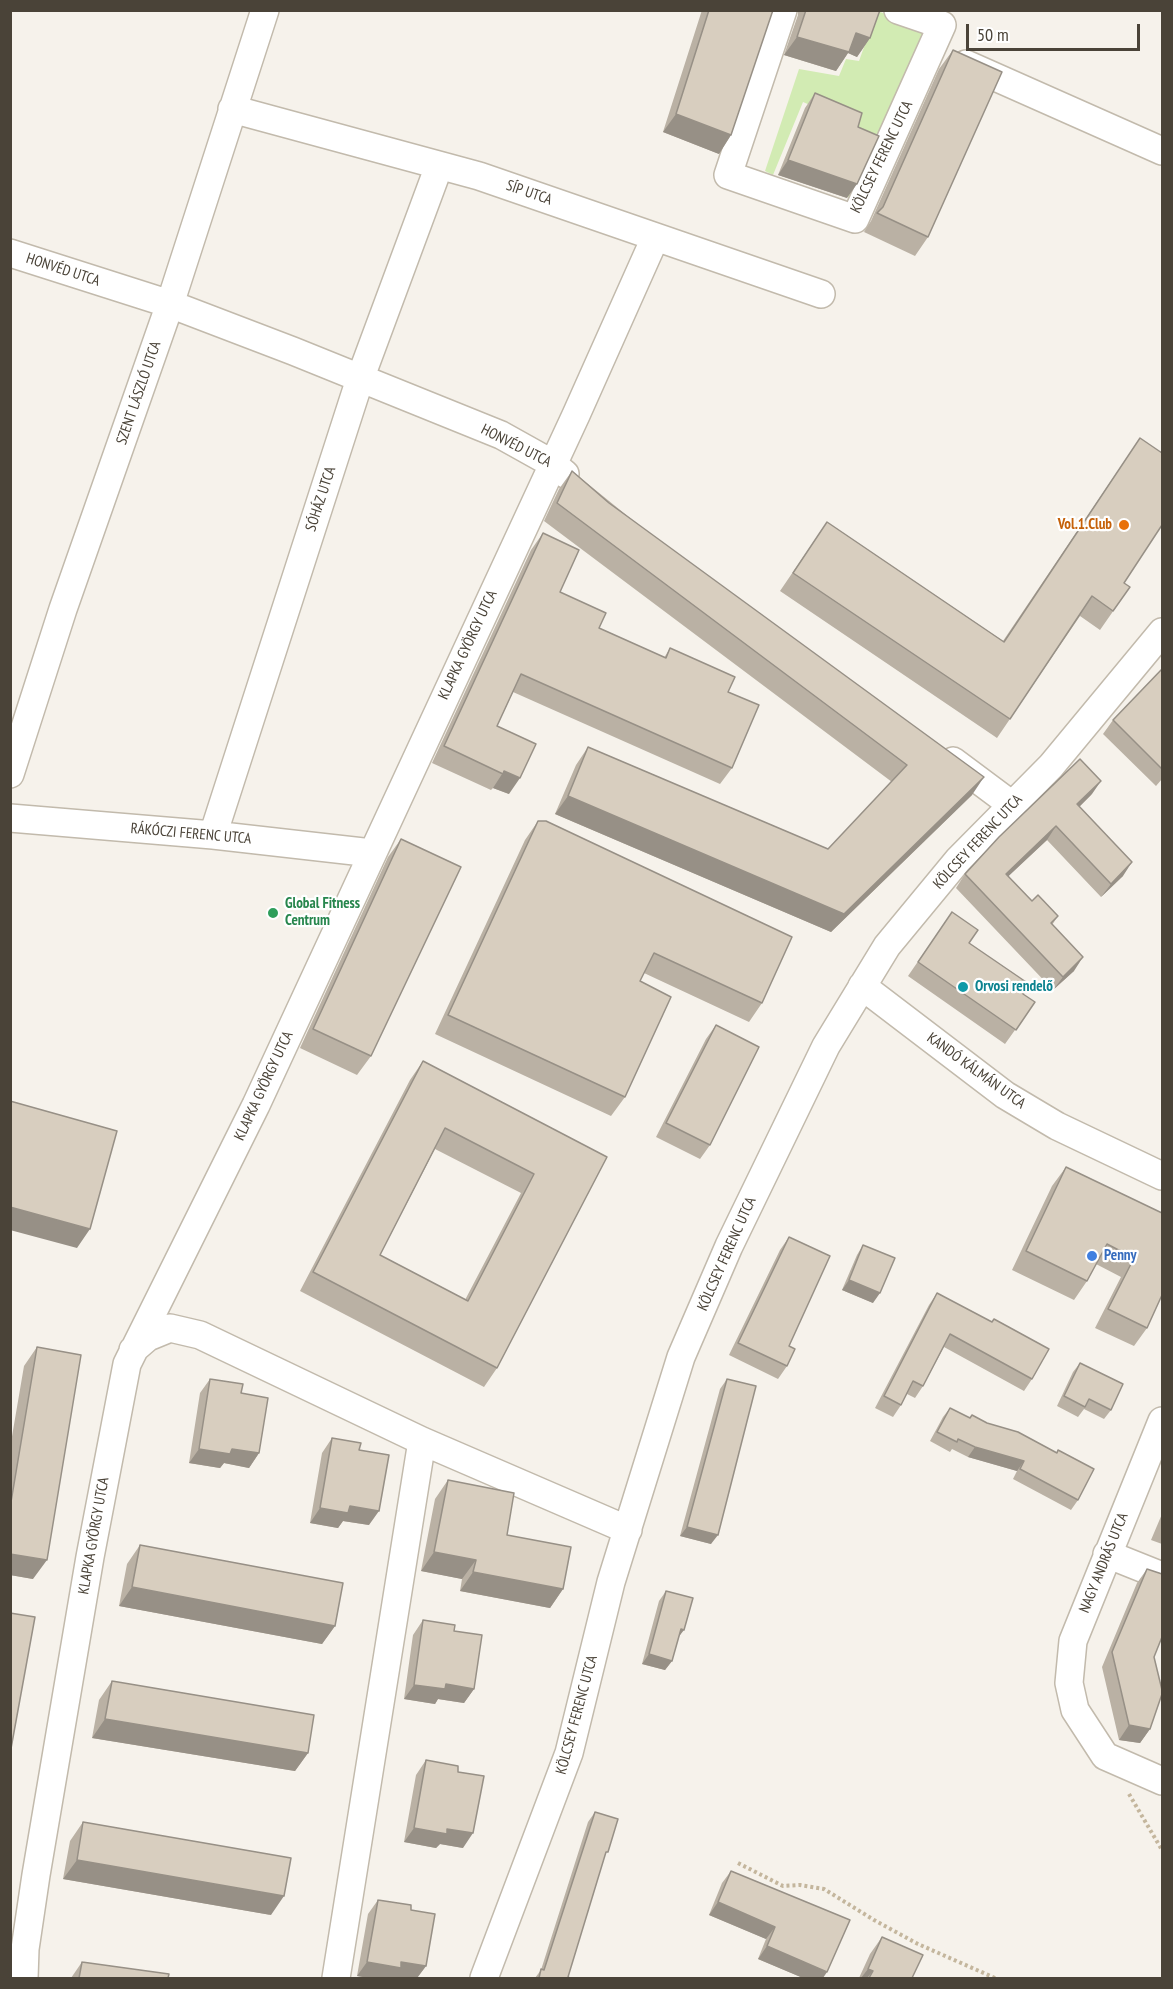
<!DOCTYPE html>
<html>
<head>
<meta charset="utf-8">
<style>
  body { margin:0 }
  #map { position:relative; width:1173px; height:1989px; overflow:hidden; background:#f6f2eb; font-family:"PT Sans Narrow",sans-serif }
  canvas { display:block }
  .frame { position:absolute; inset:0; border:12px solid #4a4338; pointer-events:none }
  .scale { position:absolute; left:966px; top:24px; width:174px; height:27px; box-sizing:border-box; border:3px solid #4a4338; border-top:0; padding-left:8px; font-size:18px; line-height:21px; white-space:nowrap; color:#4a4338; -webkit-text-stroke:4px #fff; paint-order:stroke }
</style>
</head>
<body>
<div id="map">
<canvas width="1173" height="1989"></canvas>
<div class="frame"></div>
<div class="scale">50 m</div>
</div>
<script>
const g = document.querySelector('canvas').getContext('2d');
g.lineJoin = 'round';
function fillPath(path, color) {
  g.fillStyle = color;
  g.fill(path, 'evenodd');
}
function poly(rows) {
  const path = new Path2D();
  for (const r of rows) {
    path.moveTo(r[0], r[1]);
    for (let i = 2; i < r.length; i += 2) path.lineTo(r[i], r[i + 1]);
  }
  return path;
}
function strokePath(path, color, width, dash) {
  g.strokeStyle = color;
  g.lineWidth = width;
  g.lineCap = dash ? 'butt' : 'round';
  g.setLineDash(dash || []);
  g.stroke(path);
}
function label(font, color, halo, rows, align = 'center') {
  g.font = font + ' "PT Sans Narrow",sans-serif';
  g.lineWidth = 4.5;
  g.setLineDash([]);
  g.textBaseline = 'middle';
  g.strokeStyle = halo;
  g.fillStyle = color;
  for (const [text, x, y, turn = 0] of rows) {
    g.save();
    g.translate(x, y);
    g.rotate((+turn || 0) * Math.PI / 180);
    g.textAlign = isNaN(turn) ? turn : align;
    if (halo) g.strokeText(text, 0, 0);
    g.fillText(text, 0, 0);
    g.restore();
  }
}
fillPath(poly([
  [877,11,926,27,851,198,845,196,853,139,857,125,803,102,773,175,765,171,799,69,839,76,846,59,859,61]
]), '#d2ebb3');
const minor = poly([
  [783,10,728,175,855,219,942,25,898,10],
  [966,64,1162,151],
  [232,109,479,176,821,294],
  [10,253,170,304,293,351,501,435,553,464,565,474],
  [953,761,1012,805],
  [10,774,63,609,170,304,265,10],
  [10,818,213,835,372,853],
  [213,835,360,379,439,166],
  [862,986,1005,1095,1057,1126,1162,1176],
  [133,1350,148,1337,170,1328,200,1335,422,1441,628,1530],
  [1162,1421,1073,1641,1069,1683,1075,1710,1105,1756,1162,1781],
  [1107,1554,1162,1576],
  [24,1978,25,1949,36,1875,90,1557,127,1364,256,1105,576,415,655,238],
  [336,1978,422,1441],
  [484,1978,569,1753,611,1582,681,1357,729,1246,826,1046,887,946,958,860,1051,766,1162,632]
]);
strokePath(minor, '#c2baac', 30);
strokePath(poly([
  [1129,1794,1162,1850],
  [738,1863,783,1886,800,1885,824,1889,874,1920,918,1944,995,1978]
]), '#c4b69d', 4, [3, 3]);
strokePath(minor, '#fff', 27);
fillPath(poly([
  [702,10,773,10,731,135,719,154,663,132],
  [798,10,880,10,870,38,857,57,848,53,836,71,784,55,798,15],
  [953,50,928,237,915,256,864,232,871,221,939,69],
  [815,93,858,127,847,198,778,175,805,108],
  [1140,438,1124,583,1130,587,1100,630,1080,616,997,738,780,591,827,522,1003,641],
  [572,471,972,795,831,932,555,814,576,765,588,747,828,849,892,782,544,521,559,489],
  [543,533,560,592,599,628,664,658,670,648,728,692,732,768,720,784,513,692,497,726,509,794,493,788,491,790,432,763,531,550],
  [1162,669,1162,779,1156,786,1103,734,1113,720],
  [1092,794,1079,807,1123,876,1101,897,1047,840,1008,876,1032,901,1058,916,1052,925,1074,971,1053,990,956,888,965,874],
  [538,821,762,1003,749,1022,644,973,640,981,625,1097,611,1116,435,1034,525,840],
  [401,839,371,1056,357,1075,300,1048,388,857],
  [952,912,969,943,1023,994,1035,1002,1005,1044,908,976],
  [716,1025,710,1145,700,1159,656,1137,706,1039],
  [423,1061,607,1157,497,1368,484,1387,300,1291,410,1080],
  [435,1149,521,1193,465,1300,380,1255],
  [1066,1167,1162,1213,1147,1328,1134,1346,1095,1328,1121,1277,1096,1264,1087,1281,1074,1300,1012,1270,1052,1186],
  [789,1237,789,1346,787,1366,778,1379,729,1355,780,1250],
  [863,1245,873,1303,842,1290,857,1255],
  [937,1293,1032,1379,1024,1391,944,1347,923,1386,915,1398,907,1394,901,1405,893,1417,875,1408,929,1305],
  [37,1347,33,1579,10,1575,10,1448,24,1366],
  [1080,1363,1111,1410,1104,1419,1084,1409,1078,1417,1057,1406,1073,1372],
  [210,1379,241,1393,259,1453,249,1468,224,1463,220,1468,189,1463,200,1393],
  [727,1379,711,1544,680,1536,720,1389],
  [950,1408,1078,1500,1071,1510,1013,1479,1017,1471,968,1457,952,1449,950,1452,930,1441,943,1417],
  [332,1438,359,1450,369,1525,343,1521,338,1528,310,1523,322,1453],
  [448,1480,563,1589,550,1608,460,1591,462,1579,421,1571,435,1499],
  [1162,1514,1162,1544,1151,1540],
  [140,1545,335,1626,322,1644,119,1606,127,1564],
  [1147,1569,1150,1729,1140,1743,1119,1740,1102,1667,1137,1583],
  [666,1591,678,1639,672,1661,665,1670,642,1664,659,1601],
  [423,1620,454,1631,474,1689,464,1703,438,1699,435,1704,404,1699,413,1635],
  [112,1681,308,1753,295,1771,92,1738,99,1700],
  [426,1760,458,1772,463,1848,440,1844,436,1848,404,1842,416,1775],
  [595,1812,604,1858,568,1977,570,1978,535,1978,541,1970,588,1822],
  [83,1822,271,1915,63,1879,70,1841],
  [731,1871,823,1978,803,1978,758,1959,766,1939,709,1915,722,1883],
  [378,1900,411,1910,426,1966,417,1978,403,1978,394,1977,393,1978,369,1978,357,1976,368,1914],
  [882,1937,912,1978,859,1978,870,1954],
  [82,1962,168,1978,71,1978]
]), '#bab1a4');
fillPath(poly([
  [856,33,870,38,857,57,848,53,836,71,784,55,797,37],
  [676,114,731,135,719,154,663,132],
  [788,160,857,184,847,198,778,175],
  [504,771,520,778,509,794,493,788],
  [984,777,972,795,831,932,555,814,568,796,844,914],
  [1101,781,1092,794,1068,818,1077,804],
  [1056,826,1047,840,997,887,1006,874],
  [1132,862,1123,876,1101,897,1111,884],
  [1083,957,1074,971,1053,990,1063,977],
  [10,1207,90,1229,77,1248,10,1230],
  [849,1280,880,1293,873,1303,842,1290],
  [975,1447,1024,1461,1017,1471,968,1457],
  [199,1449,232,1449,259,1453,249,1468,224,1463,220,1468,189,1463],
  [350,1506,379,1511,369,1525,343,1521,338,1528,310,1523,320,1508],
  [687,1527,718,1535,711,1544,680,1536],
  [434,1552,476,1560,462,1579,421,1571],
  [10,1554,47,1560,33,1579,10,1575],
  [473,1572,563,1589,550,1608,460,1591],
  [132,1587,335,1626,322,1644,119,1606],
  [681,1629,684,1630,677,1639],
  [649,1654,672,1661,665,1670,642,1664],
  [446,1684,474,1689,464,1703,438,1699,435,1704,404,1699,414,1685],
  [105,1719,308,1753,295,1771,92,1738],
  [1129,1725,1150,1729,1140,1743,1119,1740],
  [414,1828,447,1829,473,1833,463,1848,440,1844,436,1848,404,1842],
  [77,1860,284,1896,271,1915,63,1879],
  [718,1902,775,1927,766,1939,709,1915],
  [767,1946,827,1972,823,1978,803,1978,758,1959],
  [367,1962,401,1962,426,1966,417,1978,403,1978,394,1977,393,1978,369,1978,357,1976],
  [868,1969,873,1971,867,1978,861,1978]
]), '#979086');
const building = poly([
  [709,10,773,10,731,135,676,114,709,10],
  [806,10,880,10,870,38,856,33,849,52,797,37,806,10],
  [953,50,1002,72,928,237,877,213,883,207,953,50],
  [815,93,862,113,858,127,879,136,857,184,788,160,815,93],
  [1140,438,1162,453,1162,525,1124,583,1130,587,1113,611,1092,596,1010,719,793,573,827,522,1004,642,1140,438],
  [572,471,609,503,984,777,844,914,568,796,588,747,828,849,907,765,557,503,572,471],
  [543,533,579,550,560,592,606,613,599,628,666,658,670,648,735,677,728,692,759,705,732,768,521,674,497,726,536,744,520,778,504,771,503,774,444,746,543,533],
  [1162,669,1162,769,1113,720,1162,669],
  [1080,759,1101,781,1077,804,1132,862,1111,884,1056,826,1006,874,1032,901,1038,895,1058,916,1051,923,1083,957,1063,977,965,874,999,837,1080,759],
  [538,821,546,821,792,937,762,1003,654,953,640,981,671,997,625,1097,448,1015,538,821],
  [401,839,461,867,371,1056,313,1029,401,839],
  [952,912,978,930,969,943,1029,984,1023,994,1035,1002,1016,1030,918,962,952,912],
  [716,1025,759,1047,710,1145,666,1123,716,1025],
  [423,1061,607,1157,497,1368,313,1272,423,1061],
  [445,1128,534,1174,468,1301,380,1255,445,1128],
  [10,1101,117,1131,90,1229,10,1207,10,1101],
  [1066,1167,1162,1213,1162,1295,1147,1328,1108,1309,1134,1258,1107,1244,1087,1281,1026,1251,1066,1167],
  [789,1237,830,1256,789,1346,795,1349,787,1366,738,1343,789,1237],
  [863,1245,895,1258,880,1293,849,1280,863,1245],
  [937,1293,992,1322,994,1319,1049,1349,1032,1379,950,1334,923,1386,913,1381,901,1405,884,1396,937,1293],
  [37,1347,81,1355,47,1560,10,1554,10,1508,37,1347],
  [1080,1363,1123,1384,1111,1410,1089,1399,1085,1407,1064,1396,1080,1363],
  [210,1379,243,1384,241,1393,268,1398,259,1453,232,1449,230,1454,199,1449,210,1379],
  [727,1379,756,1386,718,1535,687,1527,727,1379],
  [950,1408,970,1418,972,1415,987,1423,1018,1432,1057,1453,1058,1450,1094,1469,1078,1500,1020,1469,1024,1461,975,1447,958,1439,957,1442,937,1432,950,1408],
  [332,1438,361,1443,359,1450,389,1455,379,1511,350,1506,348,1513,320,1508,332,1438],
  [448,1480,514,1493,507,1535,571,1547,563,1589,473,1572,476,1560,434,1552,448,1480],
  [140,1545,343,1583,335,1626,132,1587,140,1545],
  [1147,1569,1162,1574,1162,1637,1154,1657,1162,1690,1162,1694,1150,1729,1129,1725,1112,1652,1147,1569],
  [666,1591,693,1598,684,1630,681,1629,672,1661,649,1654,666,1591],
  [10,1613,35,1617,10,1754,10,1613],
  [423,1620,455,1625,454,1631,482,1635,474,1689,446,1684,445,1689,414,1685,423,1620],
  [112,1681,314,1715,308,1753,105,1719,112,1681],
  [426,1760,458,1766,458,1772,484,1776,473,1833,447,1829,447,1834,414,1828,426,1760],
  [595,1812,618,1819,608,1852,606,1852,568,1977,570,1978,539,1978,541,1969,544,1970,595,1812],
  [83,1822,291,1858,284,1896,77,1860,83,1822],
  [731,1871,850,1920,827,1972,767,1946,775,1927,718,1902,731,1871],
  [378,1900,411,1905,411,1910,435,1914,426,1966,401,1962,401,1968,367,1962,378,1900],
  [882,1937,923,1955,912,1978,869,1978,873,1971,868,1969,882,1937],
  [82,1962,169,1974,168,1978,79,1978,82,1962]
]);
fillPath(building, '#d8cebf');
strokePath(building, '#979086', 1.5);
for (const [x, y, r, color] of [
  [1124,525,6,"#e8710a"],
  [273,913,6,"#2e9e5b"],
  [963,987,6,"#0f9aa8"],
  [1092,1256,6,"#3f7fe0"]
]) {
  const dot = new Path2D();
  dot.arc(x, y, r, 0, 2 * Math.PI);
  g.fillStyle = color;
  g.fill(dot);
  strokePath(dot, '#fff', 2);
}
label('15px', '#4a4338', '#fff', [
  ["KÖLCSEY FERENC UTCA",882,157,-64],
  ["SÍP UTCA",529,193,19],
  ["HONVÉD UTCA",63,270,18],
  ["SZENT LÁSZLÓ UTCA",139,393,-71],
  ["HONVÉD UTCA",516,446,27],
  ["SÓHÁZ UTCA",321,499,-72],
  ["KLAPKA GYÖRGY UTCA",468,645,-65],
  ["RÁKÓCZI FERENC UTCA",191,834,5],
  ["KÖLCSEY FERENC UTCA",978,842,-47],
  ["KANDÓ KÁLMÁN UTCA",976,1071,36],
  ["KLAPKA GYÖRGY UTCA",264,1086,-65],
  ["KÖLCSEY FERENC UTCA",727,1254,-66],
  ["KLAPKA GYÖRGY UTCA",94,1536,-80],
  ["NAGY ANDRÁS UTCA",1104,1563,-68],
  ["KÖLCSEY FERENC UTCA",577,1715,-75]
]);
label('bold 15px', '#c56008', '#fff', [
  ["Vol.1.Club",1112,525]
], 'right');
label('bold 15px', '#27864d', '#fff', [
  ["Global Fitness",285,904],
  ["Centrum",285,921]
], 'left');
label('bold 15px', '#0d838f', '#fff', [
  ["Orvosi rendelő",975,987]
], 'left');
label('bold 15px', '#366cbe', '#fff', [
  ["Penny",1104,1256]
], 'left');
</script>
</body>
</html>
